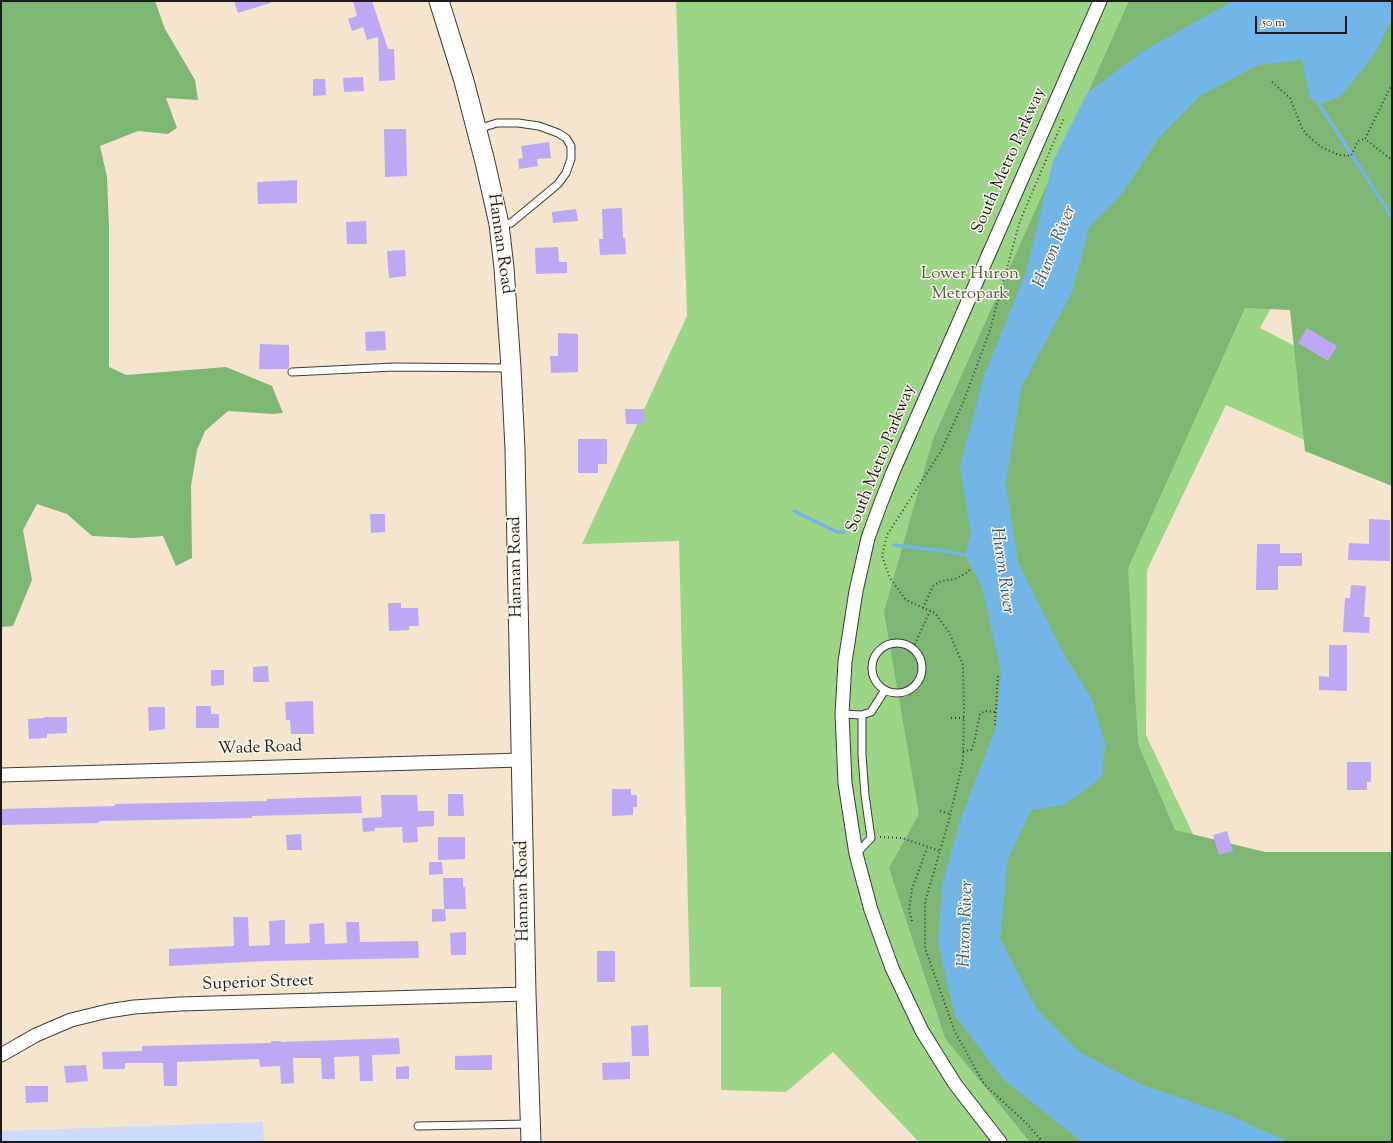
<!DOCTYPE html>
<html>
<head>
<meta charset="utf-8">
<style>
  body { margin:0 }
  #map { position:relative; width:1393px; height:1143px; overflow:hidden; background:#f6e5ce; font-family:"Sorts Mill Goudy",serif }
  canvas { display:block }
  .frame { position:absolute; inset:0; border:2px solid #1c1c1c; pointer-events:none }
  .scale { position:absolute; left:1255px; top:16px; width:92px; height:18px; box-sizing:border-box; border:2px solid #1c1c1c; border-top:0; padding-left:5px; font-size:12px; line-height:14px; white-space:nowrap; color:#1c1c1c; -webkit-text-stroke:3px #fbf7ec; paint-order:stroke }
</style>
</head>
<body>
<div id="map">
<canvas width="1393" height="1143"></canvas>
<div class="frame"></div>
<div class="scale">50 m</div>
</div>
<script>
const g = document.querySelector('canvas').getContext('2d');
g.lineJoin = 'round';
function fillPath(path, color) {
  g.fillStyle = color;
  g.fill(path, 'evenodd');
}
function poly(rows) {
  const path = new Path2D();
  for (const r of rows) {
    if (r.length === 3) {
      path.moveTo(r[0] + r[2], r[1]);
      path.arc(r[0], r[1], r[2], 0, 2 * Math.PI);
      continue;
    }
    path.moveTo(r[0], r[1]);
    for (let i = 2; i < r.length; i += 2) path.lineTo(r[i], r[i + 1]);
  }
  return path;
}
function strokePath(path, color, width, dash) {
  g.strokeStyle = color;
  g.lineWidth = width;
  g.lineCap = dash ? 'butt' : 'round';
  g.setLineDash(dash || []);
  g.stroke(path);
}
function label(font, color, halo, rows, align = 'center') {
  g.font = font + ' "Sorts Mill Goudy",serif';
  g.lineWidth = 3;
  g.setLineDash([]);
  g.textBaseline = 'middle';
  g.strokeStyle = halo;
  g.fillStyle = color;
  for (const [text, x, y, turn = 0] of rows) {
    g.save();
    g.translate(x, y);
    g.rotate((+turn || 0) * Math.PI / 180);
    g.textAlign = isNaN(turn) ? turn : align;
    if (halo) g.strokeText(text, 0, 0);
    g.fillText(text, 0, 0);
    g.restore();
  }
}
fillPath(poly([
  [263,1122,264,1142,1,1142,1,1131]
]), '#cddbfa');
fillPath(poly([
  [676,1,1392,1,1345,173,1260,328,1392,396,1392,479,1226,405,1147,570,1146,735,1209,868,1392,1142,919,1142,833,1052,786,1092,721,1090,721,987,690,987,679,541,582,544,687,316]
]), '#9dd587');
fillPath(poly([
  [1,1,155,1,165,29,195,80,198,100,166,98,177,128,168,134,138,131,100,146,107,177,109,226,109,367,126,375,226,367,272,386,283,413,273,414,228,411,205,431,197,450,191,486,192,558,176,566,163,536,134,538,92,536,67,514,37,504,23,530,32,580,13,626,1,627],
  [1129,1,1392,1,1392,486,1305,451,1290,310,1245,308,1128,568,1138,744,1175,830,1265,852,1392,852,1392,1142,1030,1142,945,1038,889,868,919,814,884,612,933,439]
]), '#7eb674');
fillPath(poly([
  [1233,1,1392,1,1392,19,1374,55,1340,97,1319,104,1310,98,1302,60,1258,65,1200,96,1159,138,1123,192,1089,228,1072,292,1021,388,1006,484,1018,562,1066,658,1091,697,1105,743,1102,777,1064,805,1031,810,1008,859,1000,938,1036,1008,1078,1051,1140,1084,1229,1115,1288,1142,1082,1142,1003,1079,955,1016,938,943,942,885,961,818,996,727,1001,671,982,587,965,555,971,533,960,466,984,376,1026,272,1053,161,1087,93,1145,50]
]), '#72b6e8');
strokePath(poly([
  [1319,100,1319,104,1392,217],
  [794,511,837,532,844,532],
  [894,545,937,550,965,555,967,554]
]), '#72b6e8', 3.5);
fillPath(poly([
  [234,1,270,1,270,3,238,13],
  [353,1,372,1,388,49,394,49,395,80,379,81,378,37,367,40,363,27,352,31,348,19,357,16],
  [363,77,364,91,344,92,343,78],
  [313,79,325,79,326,95,313,96],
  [384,129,406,129,407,176,385,177],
  [549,142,551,158,537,159,538,166,519,169,518,159,523,158,521,146],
  [297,180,297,203,258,204,257,182],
  [622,208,623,238,625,238,626,254,600,255,599,239,603,239,602,209],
  [576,209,578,221,553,223,552,212],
  [366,221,367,244,347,244,346,222],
  [558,247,559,262,567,262,567,273,536,274,535,248],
  [405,250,406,276,389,278,387,251],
  [1307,328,1337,346,1328,361,1298,343],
  [385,331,386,350,366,351,365,332],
  [558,333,578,334,578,372,551,373,550,356,558,356],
  [260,344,289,345,289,368,288,369,259,369],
  [625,409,644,409,645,424,626,424],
  [578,439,607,439,607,464,598,464,598,473,578,473],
  [370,514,385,514,385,532,371,533],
  [1369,519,1390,520,1390,561,1348,560,1349,543,1369,544],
  [1257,544,1280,544,1280,553,1302,553,1302,566,1278,566,1278,590,1256,590],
  [1351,585,1366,586,1364,617,1370,617,1369,633,1343,632,1345,598,1350,598],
  [388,603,401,603,401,608,418,608,419,626,409,626,409,630,389,631],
  [1329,645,1347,645,1347,691,1319,690,1319,676,1329,677],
  [268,666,269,682,253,682,253,667],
  [211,670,224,670,224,685,211,686],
  [313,701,314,734,291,734,290,720,286,720,285,702],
  [196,706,211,706,211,714,219,714,219,728,196,728],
  [148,707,165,707,165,729,149,731],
  [44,717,67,717,67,733,47,734,47,738,29,739,28,719,44,718],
  [1347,762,1371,762,1371,782,1367,782,1367,790,1347,790],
  [612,789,631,789,631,795,637,795,637,807,633,807,633,815,612,816],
  [448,794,463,794,464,816,448,816],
  [381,795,417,795,418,811,434,811,434,826,417,827,418,842,403,843,402,827,375,828,375,831,363,832,362,818,382,817],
  [361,796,362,813,252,816,252,818,99,821,99,823,2,825,1,809,115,806,115,804,267,801,267,799],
  [1227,831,1233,851,1219,855,1213,835],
  [301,834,302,850,287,850,286,835],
  [438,837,465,837,465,859,438,860],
  [429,862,442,862,443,874,429,875],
  [443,878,463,878,463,887,465,887,466,909,445,909,446,921,432,922,432,909,444,909],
  [233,917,248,917,249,946,270,945,269,921,285,920,285,944,310,943,309,924,324,923,325,944,347,943,346,922,359,922,360,942,418,941,419,958,267,961,169,966,169,949,234,946],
  [466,932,466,955,451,955,450,933],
  [597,951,615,951,615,982,597,982],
  [648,1025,649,1056,632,1056,631,1026],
  [399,1038,400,1054,372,1055,373,1081,360,1081,359,1056,334,1057,335,1079,322,1079,321,1058,293,1058,294,1083,281,1084,280,1066,260,1067,259,1059,177,1062,177,1086,164,1086,163,1063,125,1063,125,1069,103,1069,102,1052,142,1051,142,1046,271,1043,271,1041,281,1041,281,1042],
  [492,1055,492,1070,455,1070,455,1056],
  [630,1062,630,1079,603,1080,602,1063],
  [86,1065,88,1081,66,1083,64,1066],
  [409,1066,409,1079,396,1079,396,1067],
  [25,1086,48,1086,48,1102,26,1103]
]), '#bca8f3');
const lane = poly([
  [478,129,497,123,518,123,539,126,558,133,566,138,571,146,571,159,566,173,558,184,511,223,500,224],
  [292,372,394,367,511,368],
  [897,668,25],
  [842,714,862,715,862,755,865,795,871,838,856,854],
  [862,715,871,712,885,690],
  [418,1126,530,1124]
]);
const street = poly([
  [1,775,521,760],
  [1,1055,36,1035,71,1020,108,1011,134,1007,180,1004,526,994],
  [1000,1142,955,1084,922,1031,892,968,871,910,856,854,845,783,842,714,845,662,856,591,868,538,880,505,893,472,1100,1]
]);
const secondary = poly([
  [439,1,464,81,485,162,499,224,504,268,511,368,515,449,526,994,531,1142]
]);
strokePath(lane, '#3d3a37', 9);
strokePath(street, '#3d3a37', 15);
strokePath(secondary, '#3d3a37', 21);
strokePath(poly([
  [1272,82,1290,98,1302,128,1307,135,1321,147,1339,155,1351,156,1358,141,1365,139],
  [1392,84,1365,139,1392,160],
  [923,608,933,586,941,581,955,579,966,573,972,568],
  [913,648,930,611],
  [951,718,964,718],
  [995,725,998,674],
  [963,751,971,750,974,743,980,714,985,711,996,712],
  [940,811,951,814],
  [880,837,902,838,940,851],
  [912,921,909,910,912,889,927,848],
  [1043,1142,1025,1122,984,1084,955,1032,925,948,925,902,949,820,963,761,964,707,963,665,949,632,935,613,906,600,890,578,882,556,887,535,941,451,963,403,989,333,1020,221,1064,118]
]), '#3d3a37', 2, [1, 3]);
strokePath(lane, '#fff', 7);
strokePath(street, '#fff', 13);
strokePath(secondary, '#fff', 19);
label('17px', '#1c1c1c', '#fbf7ec', [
  ["South Metro Parkway",1010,161,-66],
  ["Hannan Road",499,244,82],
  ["South Metro Parkway",882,459,-68],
  ["Hannan Road",517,567,-91],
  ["Wade Road",260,749,-2],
  ["Hannan Road",524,891,-91],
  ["Superior Street",258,984,-2]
]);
label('17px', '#495d41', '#fbf7ec', [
  ["Lower Huron",970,275],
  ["Metropark",970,295]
]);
label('italic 18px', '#3e5a6e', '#fbf7ec', [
  ["Huron River",1056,247,-68],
  ["Huron River",1001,571,82],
  ["Huron River",967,924,-88]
]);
</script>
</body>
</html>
